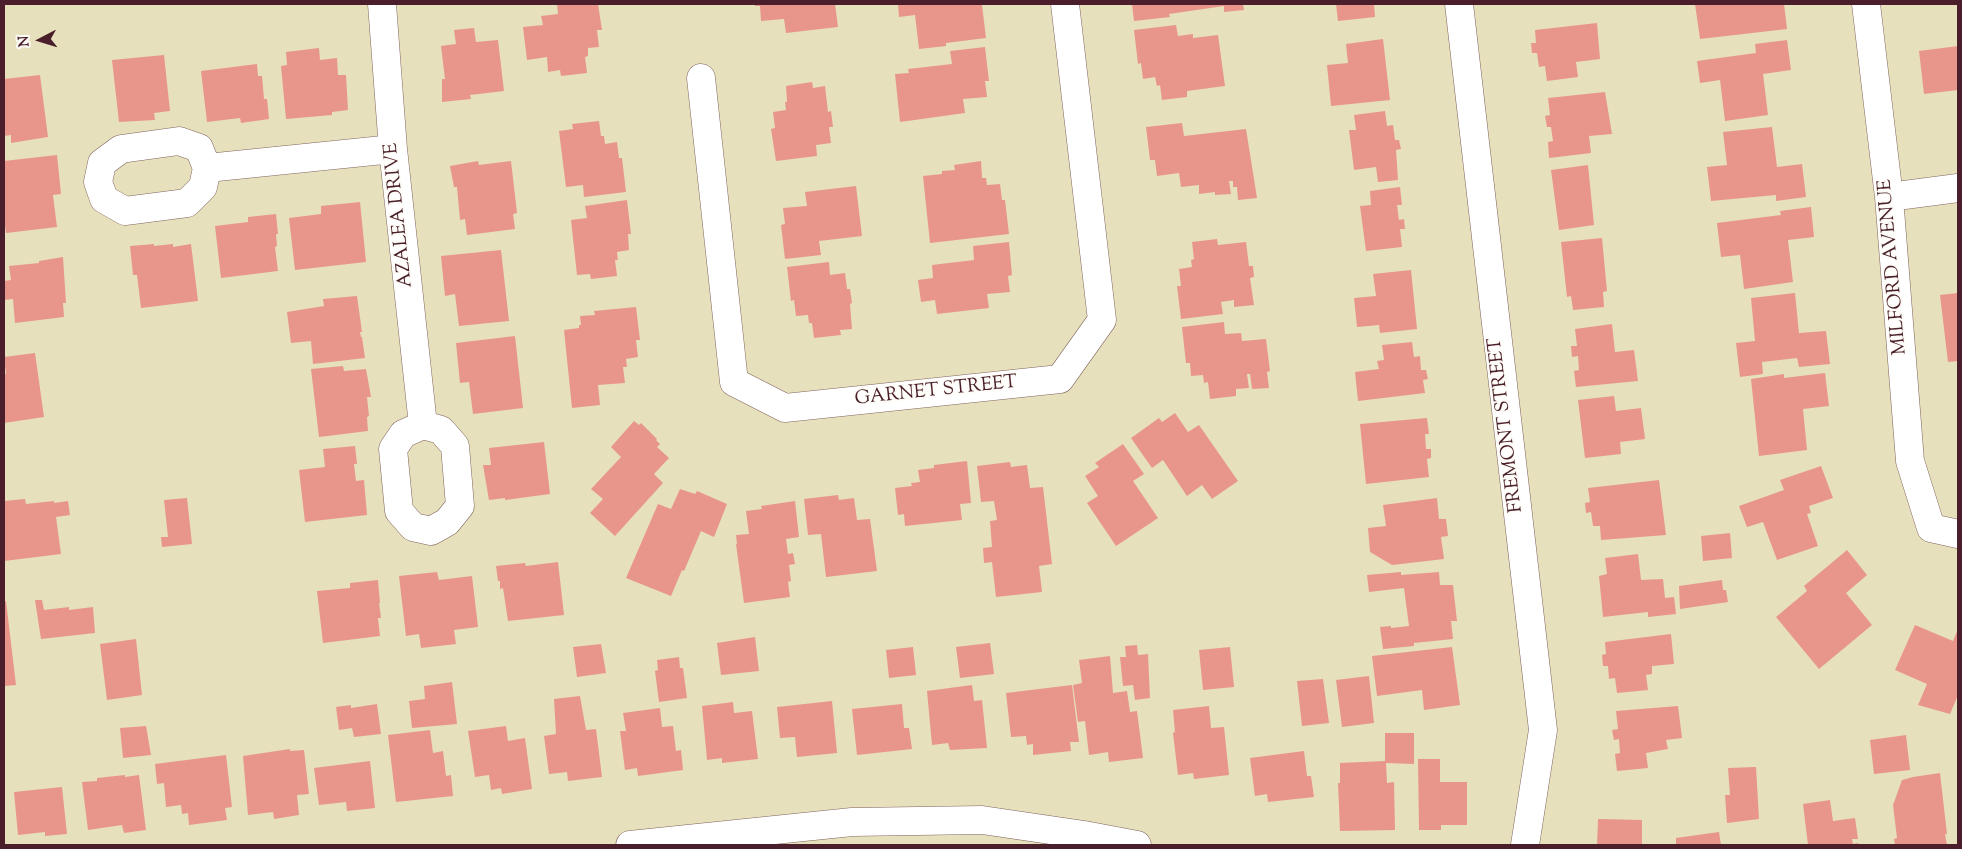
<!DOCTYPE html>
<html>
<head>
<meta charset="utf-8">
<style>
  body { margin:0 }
  #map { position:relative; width:1962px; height:849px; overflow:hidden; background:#e7e0bc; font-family:"Sorts Mill Goudy",serif }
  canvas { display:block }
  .frame { position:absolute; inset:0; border:5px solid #4a1f2b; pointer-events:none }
  .north { position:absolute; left:15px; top:15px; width:50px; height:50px; -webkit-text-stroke:4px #fdfcf7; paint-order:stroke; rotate:265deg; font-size:14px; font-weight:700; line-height:20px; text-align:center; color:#4a1f2b }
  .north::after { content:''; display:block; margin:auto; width:18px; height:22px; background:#4a1f2b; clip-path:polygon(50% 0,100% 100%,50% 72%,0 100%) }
</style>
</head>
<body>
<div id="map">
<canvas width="1962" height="849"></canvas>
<div class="frame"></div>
<div class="north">N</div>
</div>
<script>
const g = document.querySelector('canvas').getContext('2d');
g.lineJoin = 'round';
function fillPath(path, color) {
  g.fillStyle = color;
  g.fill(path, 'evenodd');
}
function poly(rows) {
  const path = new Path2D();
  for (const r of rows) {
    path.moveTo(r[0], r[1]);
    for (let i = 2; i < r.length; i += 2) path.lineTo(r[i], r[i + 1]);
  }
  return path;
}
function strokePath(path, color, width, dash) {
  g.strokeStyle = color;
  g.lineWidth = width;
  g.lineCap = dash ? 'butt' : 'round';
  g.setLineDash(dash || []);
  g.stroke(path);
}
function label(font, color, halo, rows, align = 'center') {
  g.font = font + ' "Sorts Mill Goudy",serif';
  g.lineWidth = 4;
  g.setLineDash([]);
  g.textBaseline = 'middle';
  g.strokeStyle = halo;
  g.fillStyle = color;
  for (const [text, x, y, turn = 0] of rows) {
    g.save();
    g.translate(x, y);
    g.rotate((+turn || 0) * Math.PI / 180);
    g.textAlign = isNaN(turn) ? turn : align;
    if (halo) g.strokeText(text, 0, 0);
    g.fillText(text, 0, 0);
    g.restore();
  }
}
fillPath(poly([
  [557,4,598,4,602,30,597,30,599,47,588,48,588,56,585,57,587,73,561,76,560,70,548,72,547,57,527,60,523,27,543,25,541,16,558,14],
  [755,4,835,4,838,27,786,33,784,19,761,21,760,6,755,6],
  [898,4,982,5,986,38,946,43,946,46,919,49,915,15,899,17],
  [1132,4,1243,4,1244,10,1224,12,1224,6,1169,14,1170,17,1134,21],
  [1336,4,1374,4,1375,17,1338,21],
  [1695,4,1784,4,1787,29,1700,39],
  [1597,23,1600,59,1576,62,1578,77,1547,81,1545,66,1539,67,1537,53,1532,53,1531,43,1536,43,1535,30],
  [1176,25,1178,36,1193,34,1193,38,1218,35,1225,86,1187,91,1187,97,1162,100,1160,85,1157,86,1155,77,1143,79,1141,63,1138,64,1134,30],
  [474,28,476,42,498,40,504,91,470,95,471,99,442,102,442,79,445,79,441,46,456,44,454,30],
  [1383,39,1390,100,1331,106,1327,65,1348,63,1346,44],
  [1787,40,1791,70,1763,74,1768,115,1725,121,1720,80,1700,83,1697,61,1756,53,1755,44],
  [1958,46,1958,90,1924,94,1919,51],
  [985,47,989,81,985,81,987,97,963,99,965,113,900,122,895,74,909,73,908,69,952,64,950,51],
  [319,48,320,60,337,58,338,75,346,75,348,110,332,112,332,115,286,119,281,66,287,65,286,52],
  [164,55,170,111,154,113,155,120,119,122,112,60],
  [257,64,258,76,262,76,264,99,267,99,269,119,241,123,240,118,207,122,201,71],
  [40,75,48,137,11,143,11,135,4,136,4,79],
  [812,82,813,88,825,86,828,112,831,111,833,127,829,127,831,143,816,145,817,156,776,161,771,129,775,128,773,112,786,110,785,102,787,102,786,86],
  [1605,92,1612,134,1589,136,1591,153,1549,158,1548,142,1553,141,1551,127,1547,127,1545,116,1550,115,1548,98],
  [1385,111,1387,126,1393,125,1395,140,1399,140,1401,149,1396,150,1398,180,1378,182,1376,167,1354,170,1349,130,1356,130,1354,115],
  [599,121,601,136,604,136,605,144,617,142,619,158,622,158,626,192,584,197,583,185,566,187,559,131,573,129,572,124],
  [1182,123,1184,136,1246,129,1257,198,1238,200,1237,187,1233,187,1233,181,1229,181,1231,194,1215,195,1215,192,1199,194,1199,185,1181,187,1179,173,1157,176,1155,160,1150,160,1146,127],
  [1772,127,1777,167,1802,164,1806,197,1776,201,1776,195,1711,201,1707,167,1727,165,1723,132],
  [57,155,61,194,53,195,57,227,6,233,4,218,4,161],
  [478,161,479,165,511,161,517,213,513,214,515,229,467,235,465,219,460,220,457,187,454,187,450,166],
  [981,161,982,178,986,178,987,185,1000,184,1002,200,1005,200,1009,234,930,243,923,176,942,174,942,171,955,170,954,165],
  [1588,165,1594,225,1559,230,1551,170],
  [856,186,862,236,819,241,821,255,785,259,781,225,785,224,783,208,807,206,805,192],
  [1400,187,1402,205,1397,205,1399,220,1404,219,1405,229,1400,229,1402,247,1366,251,1360,206,1371,205,1370,191],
  [627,200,631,234,628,234,629,250,617,252,618,260,615,260,617,276,591,279,590,274,577,275,571,220,587,218,585,206],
  [360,202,366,262,295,270,289,218,321,214,321,206],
  [1811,207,1814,237,1788,240,1793,282,1744,289,1740,255,1721,257,1717,223,1781,215,1780,211],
  [276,214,278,234,276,234,277,246,275,247,278,271,221,278,215,226,248,222,248,217],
  [1602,238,1607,291,1603,292,1604,307,1573,310,1571,296,1567,297,1561,242],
  [1217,239,1218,245,1246,242,1249,266,1253,266,1254,277,1250,278,1254,305,1234,307,1234,300,1221,302,1223,314,1181,319,1177,286,1181,286,1179,269,1192,267,1191,260,1194,259,1192,242],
  [1009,242,1012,275,1008,276,1010,292,987,294,989,308,937,314,935,300,921,302,918,280,933,278,932,265,974,260,973,246],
  [154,244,154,246,173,244,173,247,191,244,198,301,141,308,137,275,133,275,130,246],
  [501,250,509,321,459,326,455,294,445,296,441,256],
  [63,257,66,303,63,303,64,317,15,323,13,299,4,300,4,281,11,280,9,266,39,263,39,261],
  [829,262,830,275,845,273,847,289,850,289,852,303,850,304,852,329,840,330,841,335,814,338,812,323,809,323,808,315,796,316,794,300,791,301,787,267],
  [1411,270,1417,329,1380,333,1379,325,1357,327,1354,298,1376,296,1373,274],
  [1795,293,1799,333,1826,331,1830,364,1799,367,1797,358,1762,362,1763,374,1740,377,1736,343,1755,341,1751,298],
  [1958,293,1958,361,1948,362,1940,295],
  [357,296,362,332,360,332,361,337,362,337,365,358,313,364,311,341,291,343,287,312,324,306,323,299],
  [636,307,640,340,636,340,638,357,626,359,627,367,623,367,625,383,598,385,600,405,572,408,564,330,579,328,579,325,581,325,580,316,595,315,594,311],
  [1224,322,1225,334,1241,333,1242,341,1266,339,1270,371,1267,372,1269,388,1252,389,1250,374,1247,374,1249,388,1236,389,1236,396,1210,399,1208,382,1204,383,1203,375,1191,376,1190,363,1186,363,1182,327],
  [1612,324,1615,352,1634,350,1638,381,1576,387,1574,371,1579,370,1578,356,1572,357,1571,346,1577,346,1575,329],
  [515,336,523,408,473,414,469,382,460,383,456,343],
  [1412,342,1414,357,1420,356,1421,370,1426,370,1428,379,1423,380,1425,393,1358,401,1355,372,1379,369,1377,361,1384,360,1382,345],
  [35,353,44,417,4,423,4,374,6,374,4,357],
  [343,366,344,371,366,369,371,397,367,397,369,416,367,417,368,431,319,437,311,369],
  [1825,373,1829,406,1803,409,1807,450,1759,456,1751,379,1784,374,1784,378],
  [1614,396,1616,411,1641,408,1645,439,1620,442,1621,454,1585,458,1578,400],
  [1175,413,1188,432,1199,425,1238,481,1212,499,1202,485,1187,496,1163,460,1152,468,1131,438,1159,418,1162,422],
  [1427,418,1429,434,1425,434,1426,449,1431,449,1431,458,1427,459,1429,477,1366,484,1360,424],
  [634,421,639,425,641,423,657,439,656,440,660,444,657,447,669,458,654,474,663,483,615,536,590,513,603,499,591,489,621,457,611,447],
  [544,442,550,494,505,500,505,498,489,500,483,465,491,465,489,448],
  [1123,444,1144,474,1133,481,1158,518,1116,546,1087,503,1098,496,1085,476,1099,467,1095,463],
  [355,446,357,464,354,464,356,481,364,480,367,515,305,522,299,470,325,467,323,449],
  [967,461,971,503,960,504,962,520,905,526,904,514,898,515,895,488,912,486,911,483,920,482,918,470,934,468,934,465],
  [1010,462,1011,467,1027,465,1030,488,1043,487,1052,564,1039,566,1042,592,996,597,992,562,984,563,983,548,992,547,990,521,997,520,994,501,981,502,977,466],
  [1821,466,1833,498,1809,506,1811,513,1807,514,1818,546,1777,560,1763,522,1747,527,1739,506,1784,490,1780,480],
  [1659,480,1666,535,1601,540,1600,526,1593,526,1591,512,1586,513,1585,503,1590,502,1588,488],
  [680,489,695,494,697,491,727,504,714,537,701,531,684,571,682,570,671,596,626,578,658,504,671,509],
  [838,495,839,500,854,498,857,520,870,519,877,571,826,577,821,534,808,535,804,499],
  [187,498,192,544,162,547,161,537,168,537,164,500],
  [1437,498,1439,519,1446,519,1448,536,1441,537,1444,559,1392,565,1370,552,1368,528,1386,526,1383,505],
  [25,499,26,504,54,501,54,503,68,501,70,515,56,517,61,554,4,561,4,501],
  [795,501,799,537,786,539,788,554,793,553,795,564,789,565,791,581,788,582,790,597,744,603,736,544,737,544,736,535,749,534,746,511,762,509,761,506],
  [1730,533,1732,558,1703,561,1701,536],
  [1847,550,1867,575,1846,593,1872,625,1819,669,1776,617,1807,591,1804,586],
  [1638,554,1641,580,1663,579,1665,598,1674,597,1676,614,1648,617,1648,612,1603,617,1599,576,1607,574,1605,558],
  [558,562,564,615,508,621,503,588,500,589,500,581,498,581,496,566,525,563,526,566],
  [437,572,439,580,472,576,478,627,454,630,456,644,421,648,419,634,406,636,399,576],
  [1401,572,1401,575,1439,572,1440,585,1453,585,1457,621,1451,621,1453,639,1414,643,1414,646,1383,649,1380,627,1391,626,1391,628,1409,626,1404,588,1369,592,1367,575],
  [378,580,380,603,379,603,381,618,378,618,380,636,323,643,317,591,350,588,350,583],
  [1722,580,1723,590,1726,590,1728,602,1680,609,1679,586],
  [35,600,42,600,44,610,69,607,69,610,93,607,95,633,41,639],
  [4,601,6,601,16,685,4,686],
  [1915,625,1953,641,1958,629,1958,695,1950,714,1918,705,1927,684,1895,670],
  [1671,634,1674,664,1652,666,1652,674,1646,675,1648,690,1617,693,1615,678,1609,679,1608,666,1603,666,1602,655,1606,654,1605,642],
  [755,637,759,671,721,675,717,643],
  [136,639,142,695,107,700,100,644],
  [990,643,994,674,960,678,956,647],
  [601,644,606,673,577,677,573,647],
  [1137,645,1138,655,1148,654,1150,698,1135,700,1133,685,1123,686,1120,657,1126,657,1125,646],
  [913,647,916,675,889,678,886,650],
  [1230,647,1234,687,1203,690,1199,650],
  [1452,647,1460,705,1424,710,1422,690,1377,696,1372,656],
  [1110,656,1113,693,1127,691,1130,712,1137,711,1143,758,1109,762,1108,752,1089,755,1085,721,1078,722,1073,685,1082,683,1079,660],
  [679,657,680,668,683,668,687,698,659,702,655,671,658,670,657,660],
  [1369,676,1374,723,1342,727,1336,680],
  [1323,679,1329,723,1302,726,1297,681],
  [452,682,457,724,412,728,409,701,425,699,424,686],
  [972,685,974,701,982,700,987,748,950,750,948,743,932,745,927,691],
  [1072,685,1079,742,1070,742,1071,751,1033,755,1033,744,1027,745,1026,736,1011,737,1006,693],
  [580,696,586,730,596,729,602,777,568,781,567,772,549,774,544,736,556,734,554,699],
  [832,701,837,753,797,757,795,737,780,738,777,707],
  [733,702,734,713,752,711,758,759,722,763,722,758,707,760,702,706],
  [377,704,381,734,354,737,352,728,339,730,336,707,351,705,351,708],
  [902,704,904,728,909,728,912,749,857,755,852,709],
  [1209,706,1211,728,1224,727,1229,775,1194,779,1193,773,1178,775,1173,733,1175,732,1173,710],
  [1678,706,1682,738,1666,740,1668,749,1646,753,1648,768,1617,771,1615,754,1620,753,1619,739,1614,740,1612,730,1618,729,1616,711],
  [660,708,662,727,673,726,676,751,681,750,683,770,638,776,637,768,625,770,620,731,626,731,623,713],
  [146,726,151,755,123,758,120,728],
  [506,726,508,741,525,738,532,789,502,794,501,788,491,790,489,775,475,777,468,731],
  [430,730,433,753,443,751,446,776,451,775,453,796,396,802,388,735],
  [1385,733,1414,733,1414,764,1386,763,1387,783,1394,782,1395,830,1340,831,1338,783,1340,783,1340,763,1385,761],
  [1906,735,1910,770,1874,774,1870,740],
  [290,749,290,751,304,750,309,794,297,795,299,815,274,819,273,812,248,815,243,756],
  [1304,751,1307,776,1311,776,1314,797,1268,802,1267,794,1255,796,1250,758],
  [226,755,232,807,225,808,227,820,189,825,188,813,182,814,181,805,166,807,164,783,157,784,155,764],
  [1418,759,1440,759,1440,782,1467,782,1467,825,1441,825,1441,830,1419,830],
  [370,761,375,808,347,811,346,802,319,805,314,768],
  [1756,767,1759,819,1727,823,1725,795,1730,795,1728,768],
  [1940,773,1947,834,1945,834,1947,845,1895,845,1894,839,1897,838,1893,805,1902,780,1913,777],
  [125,775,125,777,139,775,146,830,124,833,122,825,88,830,82,782,97,781,97,778],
  [62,787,67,834,45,836,45,832,18,835,14,792],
  [1830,800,1833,821,1855,818,1858,839,1852,839,1853,844,1858,843,1859,845,1808,845,1803,804],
  [1598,819,1642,820,1642,845,1597,845],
  [1719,832,1721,845,1676,845,1676,838]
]), '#e8968b');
const street = poly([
  [382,4,393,149,423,425],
  [1459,4,1543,730,1525,845],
  [1866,4,1889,197,1910,461,1931,528,1958,534],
  [701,78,734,382,785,408,1060,379,1102,320,1065,4],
  [207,168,203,187,187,203,125,211,104,199,98,182,102,163,121,149,179,141,199,148,207,168,393,149],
  [1889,197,1958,188],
  [423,425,441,430,455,446,460,506,447,522,431,531,413,527,399,511,393,449,403,434,423,425],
  [630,845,852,822,982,820,1084,835,1137,845]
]);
strokePath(street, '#81635e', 29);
strokePath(street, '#fff', 28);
label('19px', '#4a1f2b', '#fdfcf7', [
  ["AZALEA DRIVE",400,215,-96],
  ["MILFORD AVENUE",1894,267,-95],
  ["GARNET STREET",936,392,-6],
  ["FREMONT STREET",1507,425,-97]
]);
</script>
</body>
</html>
